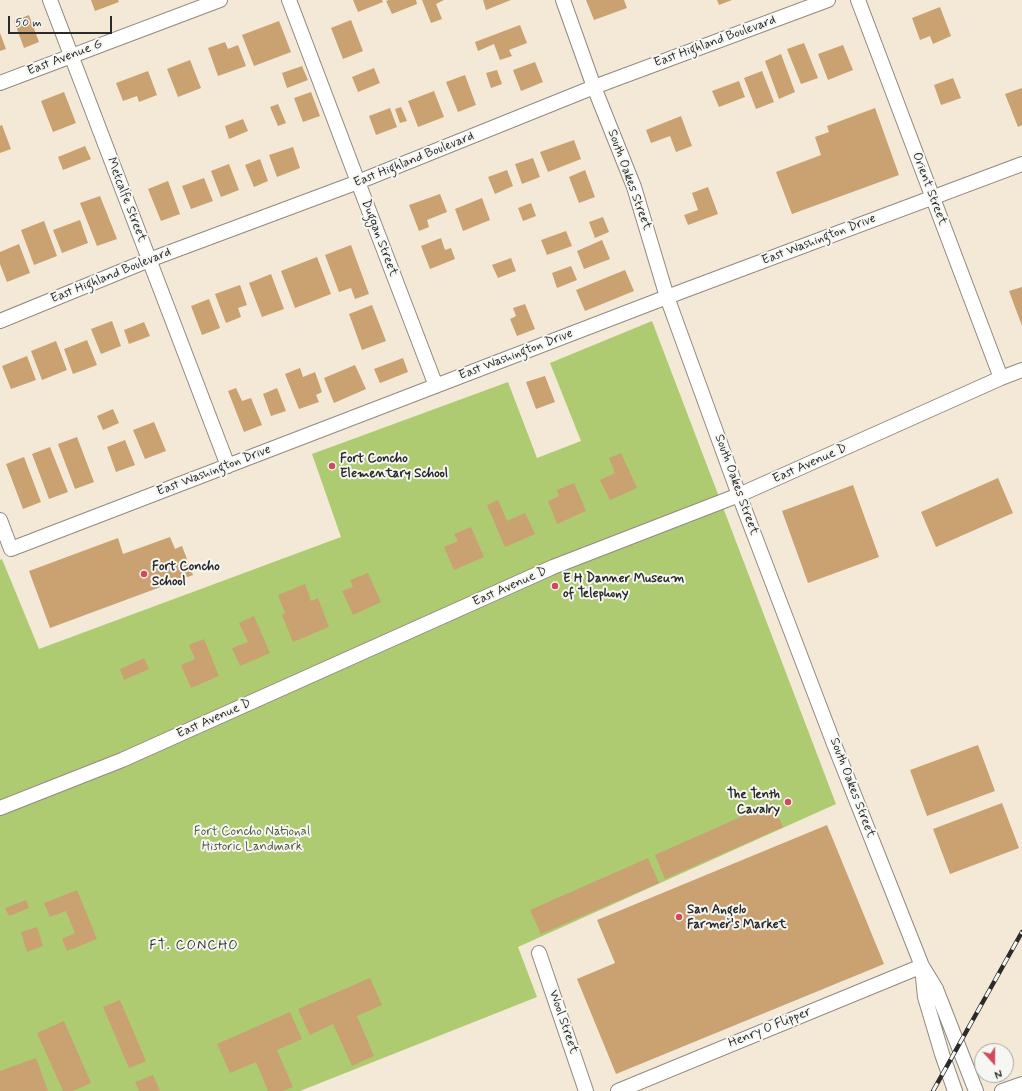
<!DOCTYPE html>
<html>
<head>
<meta charset="utf-8">
<style>
  body { margin:0 }
  #map { position:relative; width:1022px; height:1091px; overflow:hidden; background:#f3e9d6; font-family:Mynerve,sans-serif }
  canvas { display:block }
  .north { position:absolute; left:974px; top:1043px; width:40px; height:40px; box-sizing:border-box; background:#f6f6f2; border:1px solid #a5a5a2; border-radius:50%; rotate:159deg; font-size:11px; font-weight:700; line-height:16px; text-align:center; color:#2b2b2b }
  .north::after { content:''; display:block; margin:auto; width:14px; height:18px; background:#d1495b; clip-path:polygon(50% 0,100% 100%,50% 72%,0 100%) }
  .scale { position:absolute; left:8px; top:16px; width:104px; height:18px; box-sizing:border-box; border:2px solid #2b2b2b; border-top:0; padding-left:5px; font-size:12px; line-height:14px; white-space:nowrap; color:#2b2b2b; -webkit-text-stroke:3px #f6f6f2; paint-order:stroke }
</style>
</head>
<body>
<div id="map">
<canvas width="1022" height="1091"></canvas>
<div class="north">N</div>
<div class="scale">50 m</div>
</div>
<script>
const g = document.querySelector('canvas').getContext('2d');
g.lineJoin = 'round';
function fillPath(path, color) {
  g.fillStyle = color;
  g.fill(path, 'evenodd');
}
function poly(rows) {
  const path = new Path2D();
  for (const r of rows) {
    path.moveTo(r[0], r[1]);
    for (let i = 2; i < r.length; i += 2) path.lineTo(r[i], r[i + 1]);
  }
  return path;
}
function strokePath(path, color, width, dash) {
  g.strokeStyle = color;
  g.lineWidth = width;
  g.lineCap = dash ? 'butt' : 'round';
  g.setLineDash(dash || []);
  g.stroke(path);
}
function label(font, color, halo, rows, align = 'center') {
  g.font = font + ' Mynerve,sans-serif';
  g.lineWidth = 4;
  g.setLineDash([]);
  g.textBaseline = 'middle';
  g.strokeStyle = halo;
  g.fillStyle = color;
  for (const [text, x, y, turn = 0] of rows) {
    g.save();
    g.translate(x, y);
    g.rotate((+turn || 0) * Math.PI / 180);
    g.textAlign = isNaN(turn) ? turn : align;
    if (halo) g.strokeText(text, 0, 0);
    g.fillText(text, 0, 0);
    g.restore();
  }
}
fillPath(poly([
  [652,321,836,804,518,947,537,997,300,1091,0,1091,0,560,2,559,39,649,341,537,312,454,508,382,537,458,581,441,550,363]
]), '#afcb72');
fillPath(poly([
  [91,0,118,0,119,2,95,11],
  [353,0,382,0,383,2,358,12],
  [389,0,416,0,417,4,392,14,386,1],
  [422,0,444,0,436,4,442,19,431,23],
  [483,0,511,0,486,10],
  [586,0,624,0,627,8,594,20],
  [717,0,732,0,719,5],
  [940,7,951,36,933,44,930,36,920,40,912,18],
  [29,15,39,42,24,48,14,21],
  [351,20,363,51,343,59,331,28],
  [279,21,291,52,254,66,242,35],
  [520,25,527,43,509,50,512,56,500,60,494,44,478,51,475,42],
  [0,33,6,49,0,51],
  [225,42,228,49,238,45,246,66,218,76,208,48],
  [804,43,818,78,801,84,787,49],
  [843,45,853,70,828,80,818,54],
  [781,54,795,92,779,99,765,61],
  [190,60,201,88,178,97,167,69],
  [535,62,543,82,521,91,513,70],
  [302,66,308,80,287,88,282,73],
  [374,68,380,83,358,92,352,77],
  [497,70,502,84,491,88,486,73],
  [148,71,157,95,139,102,137,96,123,101,116,83],
  [762,71,774,102,756,109,744,78],
  [465,75,476,105,458,112,446,82],
  [953,78,961,98,941,105,934,85],
  [739,81,745,97,719,107,712,91],
  [1022,88,1022,125,1018,127,1005,94],
  [434,91,444,117,418,127,408,101],
  [64,92,76,123,53,132,41,101],
  [311,92,320,116,303,122,294,98],
  [278,104,286,123,278,126,270,107],
  [401,107,407,121,400,123,395,109],
  [390,108,397,127,376,135,369,116],
  [875,108,899,175,792,214,776,172,821,155,815,137,829,132,827,126],
  [681,116,692,146,676,152,670,136,651,143,646,130],
  [243,119,248,131,229,139,225,126],
  [2,125,11,149,0,153,0,126],
  [574,140,581,159,548,172,540,152],
  [85,146,91,159,63,170,58,157],
  [293,147,300,168,277,177,269,155],
  [533,158,540,177,522,184,515,164],
  [260,159,268,181,254,187,245,165],
  [229,164,239,190,221,197,211,171],
  [507,170,513,186,495,194,488,177],
  [585,170,595,197,579,203,569,177],
  [204,178,213,201,191,209,182,186],
  [168,181,180,214,161,221,148,189],
  [708,187,718,214,688,225,684,215,698,210,692,193],
  [440,194,447,212,427,220,429,227,419,231,409,205],
  [100,196,117,239,97,246,80,203],
  [482,198,490,220,463,231,455,209],
  [531,203,536,216,523,221,518,208],
  [603,217,609,232,595,238,589,222],
  [80,220,88,243,62,253,53,230],
  [44,221,57,256,34,265,21,230],
  [566,231,572,246,547,255,541,240],
  [441,238,445,250,451,248,455,259,430,269,421,246],
  [602,240,610,259,584,269,577,251],
  [19,244,30,273,7,282,0,264,0,252],
  [351,245,369,294,355,299,351,288,339,292,325,255],
  [317,257,331,294,295,308,281,271],
  [511,258,516,271,498,278,492,265],
  [571,266,577,280,557,288,552,273],
  [625,270,634,291,585,311,576,290],
  [271,274,284,309,262,317,249,283],
  [240,285,247,305,238,308,241,317,226,323,215,294],
  [1022,287,1022,326,1009,291],
  [209,299,220,328,202,335,191,306],
  [525,304,535,329,517,336,510,319,516,316,513,308],
  [372,305,386,341,362,350,349,314],
  [112,321,121,346,101,354,91,329],
  [144,322,150,336,129,344,124,330],
  [87,340,97,365,73,374,64,349],
  [56,341,67,370,42,380,31,351],
  [27,356,36,380,11,389,2,366],
  [403,358,408,372,380,383,374,369],
  [355,365,366,389,334,403,324,378],
  [300,368,303,377,315,372,322,392,316,395,319,402,299,409,285,374],
  [545,376,555,402,536,409,526,382],
  [236,388,242,401,251,398,262,425,244,432,228,391],
  [277,388,286,411,271,416,263,394],
  [113,409,119,423,103,430,97,416],
  [154,422,166,451,145,459,133,430],
  [77,437,94,482,75,489,58,444],
  [125,440,135,465,116,472,107,447],
  [50,447,68,492,49,499,32,454],
  [621,453,637,488,610,500,600,480,615,473,609,458],
  [24,457,41,502,23,509,6,464],
  [998,478,1013,513,936,547,921,512],
  [574,483,586,511,557,524,548,501,559,496,557,490],
  [853,485,879,557,808,583,782,511],
  [498,500,507,521,525,513,535,534,505,547,487,505],
  [471,527,484,557,454,570,444,547,458,541,454,534],
  [170,537,175,549,182,546,193,575,50,628,29,571,118,538,123,554],
  [368,573,381,602,353,615,342,591,353,587,350,580],
  [305,584,311,601,318,598,329,627,293,642,282,615,285,613,278,595],
  [254,616,270,653,240,666,232,648,248,642,239,623],
  [204,639,219,676,191,688,181,665,195,659,189,645],
  [144,658,149,669,124,680,120,669],
  [978,745,995,791,927,816,910,770],
  [772,803,783,827,665,879,655,855],
  [1002,803,1019,848,950,874,933,829],
  [827,825,884,964,616,1074,577,979,615,963,597,920],
  [648,858,659,883,541,934,530,910],
  [77,890,97,939,67,951,62,939,75,933,66,911,50,917,44,903],
  [26,900,29,908,9,916,5,908],
  [37,927,43,946,27,952,21,932],
  [370,978,382,1005,357,1016,374,1056,352,1066,333,1024,310,1035,298,1009],
  [120,1000,146,1061,129,1068,103,1007],
  [290,1012,302,1039,277,1050,293,1087,283,1091,268,1091,256,1062,230,1073,217,1044],
  [64,1021,91,1083,73,1091,63,1091,37,1033],
  [36,1058,48,1091,0,1091,0,1071],
  [153,1075,160,1091,139,1091,135,1082]
]), '#caa170');
const minor = poly([
  [50,0,228,466],
  [289,0,358,182,436,386],
  [563,0,594,87,634,187,667,297,739,495,834,744,922,966,936,989,976,1091],
  [858,0,1001,378],
  [0,83,220,0],
  [0,321,149,260,358,182,594,87,828,0],
  [0,520,11,549,667,297,1022,164],
  [0,808,122,760,553,567,739,495,1001,378,1022,370],
  [539,953,586,1091],
  [922,968,925,997,942,1054,955,1091],
  [618,1091,922,966],
  [1002,1091,1022,1084]
]);
strokePath(minor, '#8f8a80', 16);
strokePath(minor, '#fff', 14);
const rail = poly([
  [933,1091,1022,932]
]);
strokePath(rail, '#2b2b2b', 4.5);
strokePath(rail, '#f6f6f2', 3, [9]);
for (const [x, y, r, color] of [
  [332,466,4,"#d1495b"],
  [144,574,4,"#d1495b"],
  [555,586,4,"#d1495b"],
  [788,802,4,"#d1495b"],
  [679,917,4,"#d1495b"]
]) {
  const dot = new Path2D();
  dot.arc(x, y, r, 0, 2 * Math.PI);
  g.fillStyle = color;
  g.fill(dot);
  strokePath(dot, '#f6f6f2', 1.5);
}
label('13px', '#2b2b2b', '#f6f6f2', [
  ["East Highland Boulevard",715,42,-20],
  ["East Avenue G",65,58,-21],
  ["East Highland Boulevard",414,160,-22],
  ["South Oakes Street",629,180,70],
  ["Orient Street",929,189,69],
  ["Metcalfe Street",126,200,69],
  ["Duggan Street",379,238,69],
  ["East Washington Drive",819,240,-21],
  ["East Highland Boulevard",111,276,-22],
  ["East Washington Drive",516,355,-21],
  ["East Avenue D",810,464,-24],
  ["East Washington Drive",214,471,-21],
  ["South Oakes Street",736,485,70],
  ["East Avenue D",510,587,-24],
  ["East Avenue D",214,719,-24],
  ["South Oakes Street",852,788,69],
  ["Wool Street",563,1022,71],
  ["Henry O Flipper",770,1028,-22]
]);
label('bold 13px', '#2b2b2b', '#f6f6f2', [
  ["Fort Concho",340,459],
  ["Elementary School",340,474],
  ["Fort Concho",152,567],
  ["School",152,582],
  ["E H Danner Museum",563,579],
  ["of Telephony",563,594],
  ["The Tenth",780,795,"right"],
  ["Cavalry",780,810,"right"],
  ["San Angelo",687,910],
  ["Farmer's Market",687,925]
], 'left');
label('13px', '#535b40', '#f6f6f2', [
  ["Fort Concho National",252,832],
  ["Historic Landmark",252,847]
]);
g.letterSpacing = '1px';
label('14px', '#2b2b2b', '#f6f6f2', [
  ["FT. CONCHO",194,946]
]);
g.letterSpacing = '0px';
</script>
</body>
</html>
